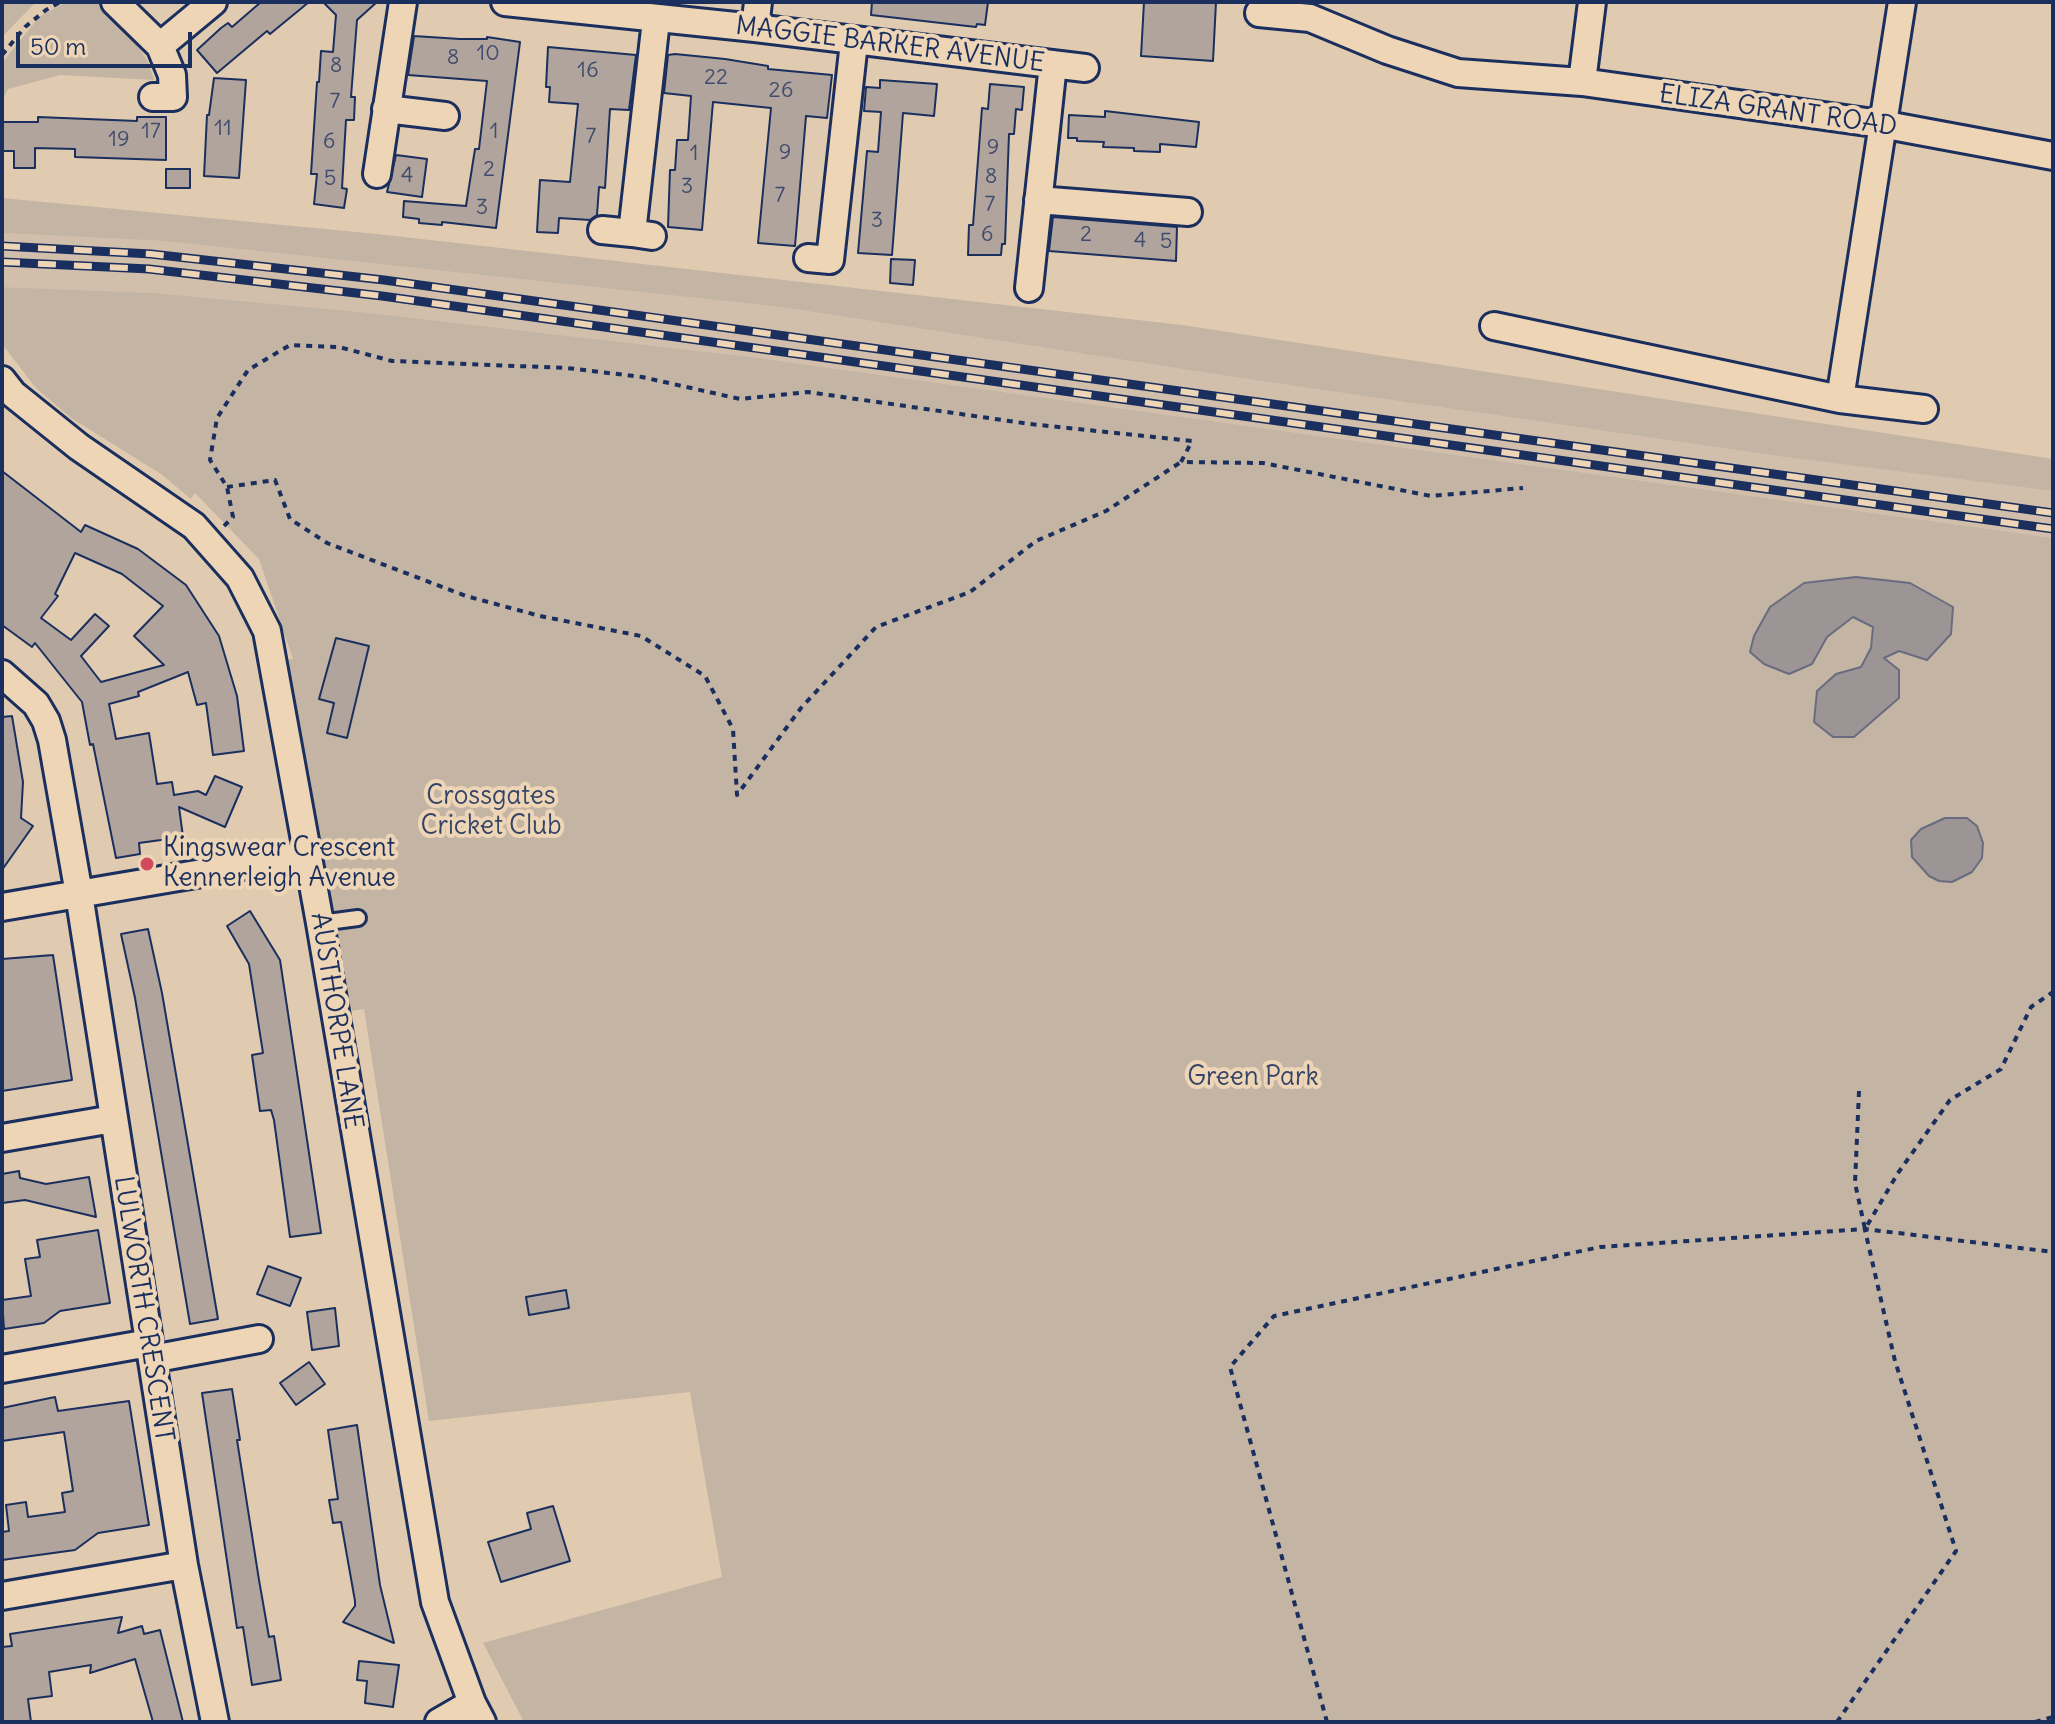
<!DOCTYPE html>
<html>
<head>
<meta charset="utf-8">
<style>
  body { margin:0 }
  #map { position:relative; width:2055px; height:1724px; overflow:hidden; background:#e0cbb1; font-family:Delius,sans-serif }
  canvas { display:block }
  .frame { position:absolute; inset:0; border:4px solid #1b2f5e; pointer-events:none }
  .scale { position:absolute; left:16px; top:32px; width:176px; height:36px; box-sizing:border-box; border:4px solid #1b2f5e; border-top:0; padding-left:10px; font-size:24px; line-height:28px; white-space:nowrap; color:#1b2f5e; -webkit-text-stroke:6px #edd5b6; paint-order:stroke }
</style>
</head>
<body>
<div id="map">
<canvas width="2055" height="1724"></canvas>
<div class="frame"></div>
<div class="scale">50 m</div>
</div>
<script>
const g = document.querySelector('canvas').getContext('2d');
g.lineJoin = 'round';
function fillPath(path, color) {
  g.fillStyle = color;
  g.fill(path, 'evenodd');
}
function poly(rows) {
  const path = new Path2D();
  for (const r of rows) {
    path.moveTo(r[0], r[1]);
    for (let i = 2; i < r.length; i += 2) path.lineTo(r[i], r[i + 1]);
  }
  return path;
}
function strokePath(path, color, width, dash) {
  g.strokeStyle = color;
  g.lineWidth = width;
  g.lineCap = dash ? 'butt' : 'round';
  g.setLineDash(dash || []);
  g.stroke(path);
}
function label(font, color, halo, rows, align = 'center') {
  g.font = font + ' Delius,sans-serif';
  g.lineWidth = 8;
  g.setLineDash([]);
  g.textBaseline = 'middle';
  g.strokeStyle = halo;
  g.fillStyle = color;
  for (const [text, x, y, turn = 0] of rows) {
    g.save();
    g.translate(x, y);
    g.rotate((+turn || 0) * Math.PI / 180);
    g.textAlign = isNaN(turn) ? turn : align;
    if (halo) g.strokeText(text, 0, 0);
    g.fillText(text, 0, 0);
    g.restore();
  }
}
fillPath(poly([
  [2,233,164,241,781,307,1254,380,1784,457,2053,491,2053,538,751,357,361,312,155,293,2,287]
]), '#d2bfab');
fillPath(poly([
  [2,2,36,2,2,37],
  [66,2,103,2,99,6,138,46,148,62,154,80,60,75,8,89,2,102,2,63,39,17],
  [2,198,377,234,1182,325,2053,459,2053,491,1784,457,1254,380,781,307,164,241,2,233],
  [2,287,155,293,361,312,751,357,2053,538,2053,1722,524,1722,483,1643,722,1577,690,1392,429,1421,364,1009,335,1013,273,662,293,659,259,559,195,493,191,499,161,474,71,418,36,388,2,344]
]), '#c3b4a4');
const water = poly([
  [1856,577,1910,583,1953,607,1951,634,1927,660,1899,651,1884,658,1899,670,1899,698,1854,737,1833,737,1814,722,1817,691,1836,674,1861,667,1871,648,1873,627,1853,617,1827,637,1812,664,1789,674,1764,664,1750,652,1754,636,1770,607,1804,583,1856,577],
  [1945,818,1967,818,1977,826,1983,843,1982,858,1972,872,1952,882,1939,881,1929,876,1912,857,1911,840,1921,829,1945,818]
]);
fillPath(water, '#9d9595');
strokePath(water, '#696c7f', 2);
const building = poly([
  [261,2,309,2,270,34,267,31,217,73,197,50,221,28,228,23,232,27,261,2],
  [323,2,377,2,357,20,351,97,355,97,354,120,346,120,342,188,347,189,344,208,314,204,317,174,311,174,317,82,319,82,321,51,333,52,336,15,323,2],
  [872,2,988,2,985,25,977,24,976,27,871,15,872,2],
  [1144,2,1216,2,1213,61,1141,56,1144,2],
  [414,36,460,39,487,39,487,37,520,42,496,228,442,222,442,225,419,223,419,219,403,217,404,201,466,206,475,149,479,149,487,81,408,75,414,36],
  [548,47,636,55,629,110,610,109,605,188,599,187,597,215,590,220,559,218,558,233,537,232,540,180,570,182,578,104,549,102,550,87,546,87,548,47],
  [675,54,725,59,768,66,768,69,832,75,827,118,806,116,795,246,758,243,771,108,713,102,702,230,668,227,670,170,675,170,677,140,688,140,691,96,664,93,668,55,675,54],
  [214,78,246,80,239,178,204,176,207,115,209,115,214,78],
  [880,80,937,84,934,116,903,113,892,255,858,253,867,151,878,152,881,112,864,111,866,87,880,88,880,80],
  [990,84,1024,87,1022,110,1016,109,1014,134,1009,134,1005,244,1002,244,1001,255,968,255,969,225,973,225,982,108,988,109,990,84],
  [1105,111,1199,122,1196,147,1160,144,1160,152,1134,151,1134,148,1103,147,1104,142,1077,141,1077,138,1068,138,1069,115,1105,117,1105,111],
  [38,117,137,121,137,117,166,117,166,160,75,157,75,149,35,148,35,168,14,168,14,151,2,151,2,122,38,122,38,117],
  [396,155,427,159,422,197,387,192,396,155],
  [166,169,190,169,190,188,166,188,166,169],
  [1053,217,1177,227,1176,261,1049,251,1053,217],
  [891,259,915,260,913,285,890,283,891,259],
  [2,471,81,532,85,525,138,549,186,585,219,636,237,696,244,751,213,755,206,703,197,705,188,672,138,692,139,696,109,704,116,739,149,733,157,784,172,782,174,795,198,791,206,795,215,776,242,787,225,827,179,807,183,837,139,843,140,854,116,858,93,744,90,745,82,702,35,643,32,647,2,625,2,471],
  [75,553,122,574,163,606,134,636,164,665,101,682,81,656,109,626,95,614,71,640,41,618,58,596,55,594,75,553],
  [336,638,369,646,347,738,327,733,334,703,319,699,336,638],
  [12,716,23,782,21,818,33,826,2,870,2,717,12,716],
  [250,911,280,960,321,1233,290,1237,274,1120,271,1110,260,1111,252,1055,263,1053,249,964,227,926,250,911],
  [148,929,162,993,218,1319,190,1324,135,998,121,934,148,929],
  [53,955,72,1080,2,1091,2,959,53,955],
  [19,1171,20,1178,46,1184,89,1177,96,1217,25,1200,2,1203,2,1174,19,1171],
  [98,1230,110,1303,60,1311,44,1323,4,1329,2,1300,31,1296,25,1259,40,1257,37,1240,98,1230],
  [268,1266,301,1278,290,1306,257,1294,268,1266],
  [566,1290,569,1308,529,1315,526,1297,566,1290],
  [335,1308,339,1346,312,1350,307,1312,335,1308],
  [309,1362,325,1384,296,1405,280,1383,309,1362],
  [232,1389,240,1440,237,1440,259,1580,269,1637,274,1636,281,1680,252,1685,243,1627,237,1628,202,1393,232,1389],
  [55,1397,58,1411,129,1401,149,1525,98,1533,75,1550,2,1560,2,1532,9,1531,6,1505,26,1502,28,1517,65,1512,62,1493,73,1491,64,1432,2,1441,2,1408,55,1397],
  [357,1425,380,1585,394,1643,343,1622,355,1606,355,1601,341,1522,333,1523,329,1500,338,1499,328,1430,357,1425],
  [553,1506,570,1561,501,1582,488,1542,531,1529,527,1513,553,1506],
  [122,1617,118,1633,142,1626,144,1634,160,1630,183,1722,153,1722,135,1659,90,1673,91,1665,49,1672,52,1696,28,1699,31,1722,2,1722,2,1647,12,1646,10,1634,122,1617],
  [359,1661,399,1665,393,1707,365,1703,367,1681,357,1680,359,1661]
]);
fillPath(building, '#b0a49c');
strokePath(building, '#1b2f5e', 2);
const lane = poly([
  [320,923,358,918]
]);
const street = poly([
  [115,2,160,46,172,75,173,97,153,97],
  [505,2,755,28,1085,68],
  [1592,2,1582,82,1881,124,2053,156],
  [1902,2,1840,399,1924,409],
  [1259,13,1310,18,1387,50,1458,73,1582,82],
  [755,28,758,2],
  [160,46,213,2],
  [386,109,445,116],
  [377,174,403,2],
  [1038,200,1188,212],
  [602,230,632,233],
  [652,236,632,233,656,20],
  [808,258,830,260,854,42],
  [1029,288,1053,64],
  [1494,326,1840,399],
  [2,380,13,394,79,447,194,526,240,578,267,631,320,923,435,1602,472,1703,482,1722],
  [2,674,36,704,46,721,52,740,79,894,184,1565,215,1722],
  [2,907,308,855],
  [2,1138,113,1119],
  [152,1359,259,1339],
  [2,1369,149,1343],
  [2,1596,184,1565],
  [439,1722,472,1703]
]);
strokePath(lane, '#1b2f5e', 20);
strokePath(street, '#1b2f5e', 32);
strokePath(poly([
  [2,55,25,27,46,10,60,2],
  [227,487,275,480,290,519,327,543,466,596,540,616,641,636,705,676,733,729,737,795,801,708,876,627,970,592,1036,541,1106,511,1181,462],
  [224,526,233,517,227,487,210,460,217,418,248,370,290,345,339,347,392,361,567,368,642,377,740,399,808,392,1030,424,1192,441,1181,462,1263,463,1431,496,1523,488],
  [1859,1091,1855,1183,1865,1229,1898,1173,1950,1100,2001,1069,2031,1007,2053,992],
  [1327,1722,1230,1367,1274,1316,1600,1247,1865,1229,2053,1252],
  [1837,1722,1956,1551,1895,1361,1865,1230],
  [2035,1722,2053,1717]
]), '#1b2f5e', 4, [6, 6]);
strokePath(lane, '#edd5b6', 14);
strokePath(street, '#edd5b6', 26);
const rail = poly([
  [2,246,151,254,384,280,2053,513],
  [2,262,149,269,382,296,2053,529]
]);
strokePath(rail, '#1b2f5e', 9);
strokePath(rail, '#edd5b6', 6, [18]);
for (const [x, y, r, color] of [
  [147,864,8,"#d1495b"]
]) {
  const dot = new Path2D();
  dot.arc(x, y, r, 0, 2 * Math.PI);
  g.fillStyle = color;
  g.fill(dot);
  strokePath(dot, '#edd5b6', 3);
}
label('22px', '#404c6e', null, [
  ["10",488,54],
  ["8",453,58],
  ["8",336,66],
  ["16",588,71],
  ["22",716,78],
  ["26",781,91],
  ["7",335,102],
  ["11",223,129],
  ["17",151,132],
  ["1",494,132],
  ["7",591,137],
  ["19",119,140],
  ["6",329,142],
  ["9",993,148],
  ["9",785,153],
  ["1",694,154],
  ["2",489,170],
  ["4",407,176],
  ["8",991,177],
  ["5",330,179],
  ["3",687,187],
  ["7",780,196],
  ["7",990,205],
  ["3",482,208],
  ["3",877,221],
  ["6",987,235],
  ["2",1086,235],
  ["4",1140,241],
  ["5",1166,242]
]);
label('26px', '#1b2f5e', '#edd5b6', [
  ["MAGGIE BARKER AVENUE",890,45,7],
  ["ELIZA GRANT ROAD",1778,111,8],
  ["AUSTHORPE LANE",336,1021,81],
  ["LULWORTH CRESCENT",143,1309,81]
]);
label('26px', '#344368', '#edd5b6', [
  ["Crossgates",491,797],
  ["Cricket Club",491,827],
  ["Green Park",1253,1078]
]);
label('26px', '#1b2f5e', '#edd5b6', [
  ["Kingswear Crescent",163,849],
  ["Kennerleigh Avenue",163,879]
], 'left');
</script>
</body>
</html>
